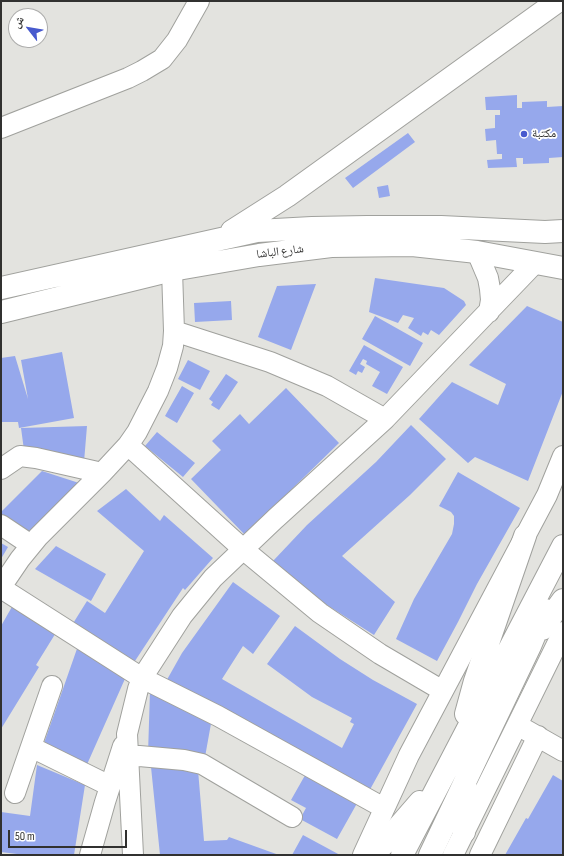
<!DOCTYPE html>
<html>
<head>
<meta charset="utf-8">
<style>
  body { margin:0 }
  #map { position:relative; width:564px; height:856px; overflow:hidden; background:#e3e3df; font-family:"Sofia Sans Condensed","Noto Naskh Arabic",sans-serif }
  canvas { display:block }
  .frame { position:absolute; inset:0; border:2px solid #313130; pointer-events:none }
  .north { position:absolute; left:8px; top:8px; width:40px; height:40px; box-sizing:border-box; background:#fff; border:1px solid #adadac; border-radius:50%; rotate:301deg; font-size:11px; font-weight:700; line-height:16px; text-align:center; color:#313130 }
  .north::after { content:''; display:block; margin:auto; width:14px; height:18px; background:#485ace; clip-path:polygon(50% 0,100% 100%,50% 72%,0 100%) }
  .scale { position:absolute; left:8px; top:830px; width:119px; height:18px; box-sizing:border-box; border:2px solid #313130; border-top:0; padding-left:5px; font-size:12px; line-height:14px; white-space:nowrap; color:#313130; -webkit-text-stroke:3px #fff; paint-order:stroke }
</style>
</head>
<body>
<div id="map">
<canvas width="564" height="856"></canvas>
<div class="frame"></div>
<div class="north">ش</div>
<div class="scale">50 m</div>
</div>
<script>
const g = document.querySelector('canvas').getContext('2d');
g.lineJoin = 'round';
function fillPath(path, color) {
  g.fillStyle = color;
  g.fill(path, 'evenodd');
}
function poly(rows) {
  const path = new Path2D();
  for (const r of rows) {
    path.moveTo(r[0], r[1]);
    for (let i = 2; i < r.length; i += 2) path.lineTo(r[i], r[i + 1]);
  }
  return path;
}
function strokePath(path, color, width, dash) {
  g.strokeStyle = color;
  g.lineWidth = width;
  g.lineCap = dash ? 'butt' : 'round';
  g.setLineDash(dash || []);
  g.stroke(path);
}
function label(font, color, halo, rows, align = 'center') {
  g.font = font + ' "Sofia Sans Condensed","Noto Naskh Arabic",sans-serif';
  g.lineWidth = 3.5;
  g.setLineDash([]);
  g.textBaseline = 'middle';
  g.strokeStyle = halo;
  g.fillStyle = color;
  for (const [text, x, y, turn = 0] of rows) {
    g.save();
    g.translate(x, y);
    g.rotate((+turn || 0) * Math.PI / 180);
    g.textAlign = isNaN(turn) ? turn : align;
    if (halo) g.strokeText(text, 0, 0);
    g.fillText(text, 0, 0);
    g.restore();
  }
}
fillPath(poly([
  [517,95,517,108,522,108,522,102,547,101,547,107,563,106,563,157,549,158,549,163,523,164,523,158,516,158,517,167,488,168,487,160,502,159,502,154,497,154,496,140,486,141,485,129,495,128,495,115,500,115,500,110,486,110,485,97],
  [408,133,415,142,353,188,345,178],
  [388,185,390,196,379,198,377,187],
  [375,278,444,288,464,301,466,305,439,335,431,330,428,335,423,332,421,336,408,328,414,318,403,315,398,323,369,312],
  [316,284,291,350,258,337,277,286],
  [231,301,232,320,195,322,194,303],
  [527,306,563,322,563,391,528,481,475,457,468,463,419,419,452,382,498,405,506,384,469,365],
  [375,316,423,343,410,366,362,339],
  [364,345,403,367,387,394,372,386,380,372,366,364,367,361,363,359,360,364,365,367,362,373,358,371,356,375,349,371],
  [62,352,74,418,19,428,18,422,1,422,1,358,15,356,28,399,21,360],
  [188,360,210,371,200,390,178,379],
  [226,374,238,382,219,410,211,405,213,402,209,399],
  [182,386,194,393,177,423,165,416],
  [286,388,339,443,245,535,191,479,221,450,212,441,240,414,249,424],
  [411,425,446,459,410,495,342,556,395,602,374,635,319,600,273,561,307,525,376,462],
  [87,426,84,462,24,450,21,428],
  [157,432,195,463,183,477,145,446],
  [42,471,79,483,27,534,1,519,1,512],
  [458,472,520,508,477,584,458,622,437,661,396,639,414,599,452,534,454,524,454,516,451,512,439,506],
  [126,489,160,521,164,515,213,558,185,590,183,588,133,664,72,625,87,601,105,613,144,551,97,511],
  [1,543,8,547,1,559],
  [56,546,106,574,91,601,35,569],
  [233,582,280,616,253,654,243,646,222,679,342,748,354,724,350,722,352,718,312,697,267,664,295,626,340,659,373,680,417,704,367,795,164,685,182,653],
  [13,605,57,631,36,665,39,667,1,729,1,626],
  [79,643,128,672,85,769,43,746],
  [150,691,212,718,205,757,148,754],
  [37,765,85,785,74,855,25,855,1,852,1,812,30,816],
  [151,767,198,770,204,841,227,840,229,837,279,855,160,855],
  [308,770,360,798,337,839,300,819,306,808,291,800],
  [553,775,563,781,563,853,562,855,505,855,526,818,528,819],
  [303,835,340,855,292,855]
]), '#96a8ec');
const minor = poly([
  [1,128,128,78,142,71,162,59,177,40,199,1],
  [477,252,488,278,490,289,491,300,489,312],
  [174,331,270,362,327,386,385,419],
  [128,445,244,550,320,613,380,654,443,691],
  [1,469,20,456,36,458,102,473],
  [1,525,31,545],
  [1,587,20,559,38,537,102,473,128,445,137,432,158,391,167,368,173,346,174,331,172,270],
  [1,588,142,678,218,716,384,808],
  [526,730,563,751],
  [31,747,110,786],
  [128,755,184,760,202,764,292,817],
  [15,793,52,686],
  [90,855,105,802,123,746],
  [133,855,127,734,138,689,142,678,182,616,213,578,275,519,385,419,535,263],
  [363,855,409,755,547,495,563,456],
  [453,855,563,632],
  [480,855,538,736]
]);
const major = poly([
  [232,231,287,196,558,1],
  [1,288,257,231,312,228,367,227,441,227,545,232,563,231],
  [1,312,172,270,259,255,331,246,412,245,477,252,563,268],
  [542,629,563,600],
  [466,714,475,681,525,536],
  [464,832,466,788],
  [374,855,420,802],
  [402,855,563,546],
  [430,855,530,646,545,610]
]);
strokePath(minor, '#a0a19d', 22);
strokePath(major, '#a0a19d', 24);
strokePath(minor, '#fff', 20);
strokePath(major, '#fff', 22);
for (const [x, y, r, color] of [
  [524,134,4,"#485ace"]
]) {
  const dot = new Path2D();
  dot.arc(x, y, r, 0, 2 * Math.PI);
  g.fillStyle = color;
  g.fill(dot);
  strokePath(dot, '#fff', 1.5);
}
label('12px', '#313130', '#fff', [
  ["مكتبة",532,134]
], 'left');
label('12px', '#313130', '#fff', [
  ["شارع الباشا",280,252,-7]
]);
</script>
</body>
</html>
